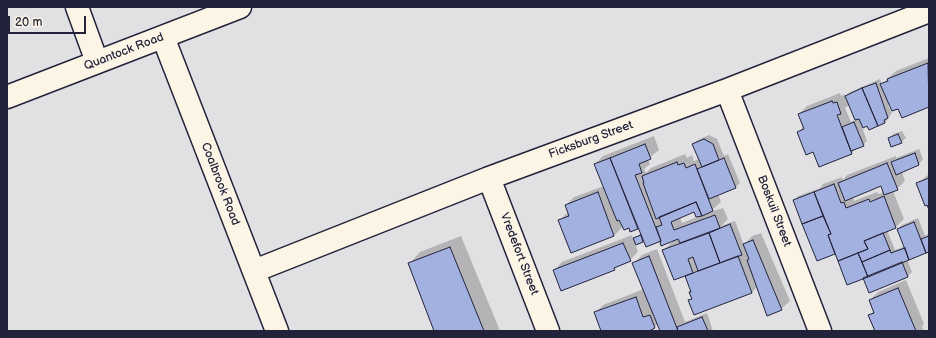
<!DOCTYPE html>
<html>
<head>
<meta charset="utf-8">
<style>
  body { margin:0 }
  #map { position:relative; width:936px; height:338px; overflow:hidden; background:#e1e1e4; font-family:"Balsamiq Sans",sans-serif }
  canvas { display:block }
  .frame { position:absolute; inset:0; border:8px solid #22223b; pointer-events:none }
  .scale { position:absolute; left:8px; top:16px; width:78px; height:18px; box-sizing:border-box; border:2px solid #22223b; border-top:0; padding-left:5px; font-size:12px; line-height:14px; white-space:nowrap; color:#22223b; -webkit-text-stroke:3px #fcf5e5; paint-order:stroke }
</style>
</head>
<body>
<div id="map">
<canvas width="936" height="338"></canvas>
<div class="frame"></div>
<div class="scale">20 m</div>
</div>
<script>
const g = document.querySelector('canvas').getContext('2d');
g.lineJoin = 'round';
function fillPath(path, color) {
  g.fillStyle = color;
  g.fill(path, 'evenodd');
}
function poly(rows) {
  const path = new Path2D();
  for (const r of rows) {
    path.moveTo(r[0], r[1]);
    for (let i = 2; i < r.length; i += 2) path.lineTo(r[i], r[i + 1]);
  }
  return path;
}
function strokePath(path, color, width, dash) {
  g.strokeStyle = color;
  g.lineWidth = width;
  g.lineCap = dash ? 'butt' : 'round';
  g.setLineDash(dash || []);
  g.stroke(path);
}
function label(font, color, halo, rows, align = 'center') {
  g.font = font + ' "Balsamiq Sans",sans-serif';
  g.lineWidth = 3;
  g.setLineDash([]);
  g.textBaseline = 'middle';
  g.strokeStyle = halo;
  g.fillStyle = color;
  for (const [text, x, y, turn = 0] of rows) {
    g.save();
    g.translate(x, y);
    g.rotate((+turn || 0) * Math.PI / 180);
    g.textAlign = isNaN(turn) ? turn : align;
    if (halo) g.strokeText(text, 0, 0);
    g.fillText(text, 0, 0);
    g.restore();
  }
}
fillPath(poly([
  [929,58,929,106,903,117,899,107,890,103,888,105,892,113,885,123,868,125,862,127,867,141,863,145,857,147,852,153,819,166,813,151,798,132,804,126,799,114,807,106,840,93,841,96,845,94,845,96,850,92,880,79,882,84,896,71],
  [849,105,855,120,851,122,845,108],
  [902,131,906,138,901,142,889,139,893,134],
  [709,135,717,139,724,156,728,154,740,183,736,187,718,194,721,202,710,212,723,208,728,219,721,226,735,221,744,245,752,236,761,233,790,301,781,309,757,287,752,292,695,314,690,300,692,298,690,292,692,291,686,275,664,250,675,239,662,244,660,241,644,240,635,244,638,252,630,260,618,265,614,269,554,270,562,262,632,235,633,240,641,233,639,228,631,231,629,227,623,226,614,236,571,252,559,221,568,212,566,205,574,197,604,186,595,164,603,156,654,136,659,150,648,159,650,164,644,169,646,173,651,168,685,154,687,158,692,155,694,161,699,159,693,144,698,140],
  [695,211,697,217,682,223,680,217],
  [919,149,923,159,919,164,902,172,905,181,897,189,893,191,904,219,896,227,887,230,895,250,905,246,898,229,902,225,918,218,925,236,929,233,929,251,907,259,912,272,908,276,869,292,864,277,835,252,834,253,794,201,798,196,820,188,823,184,842,177,843,180,847,175,896,156,896,158],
  [882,185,884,192,879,194,877,192,854,201,853,197],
  [929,174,929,209,917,184],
  [461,236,500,331,435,331,409,264,420,252],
  [657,249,685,322,707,313,713,331,661,331,658,324,649,331,602,331,595,313,603,305,644,289,634,263,642,255],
  [906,280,924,324,922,326,924,331,876,331,870,315,874,311,870,300,878,292]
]), '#0003');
const building = poly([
  [928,63,929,107,902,118,898,109,892,111,880,84,888,81,887,79,928,63],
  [876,83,888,118,884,120,885,123,878,126,862,88,876,83],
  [862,88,878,126,869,130,867,126,863,128,859,119,855,120,845,96,862,88],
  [832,101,833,103,837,102,841,114,837,115,852,154,819,167,813,152,806,155,797,132,804,129,798,114,832,101],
  [854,122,864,146,851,151,842,127,854,122],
  [898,134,902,143,891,147,888,138,898,134],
  [704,139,713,144,719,160,702,167,692,144,704,139],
  [645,144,651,159,639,164,642,173,635,175,661,241,646,247,610,158,645,144],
  [915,153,919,165,896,175,891,162,915,153],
  [610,158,638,229,630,232,629,228,624,230,619,220,617,221,594,164,610,158],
  [724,158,736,188,709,199,697,169,724,158],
  [677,162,678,165,684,163,686,168,695,164,713,211,702,216,696,202,656,219,643,183,644,183,642,176,677,162],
  [887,163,898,190,884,195,881,186,845,201,838,183,887,163],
  [929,178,929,210,927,205,925,206,916,183,929,178],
  [834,184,841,203,844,202,846,208,869,199,870,202,884,196,896,228,864,241,868,249,838,261,828,235,831,234,814,192,834,184],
  [598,192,614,236,571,253,558,220,569,216,565,205,598,192],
  [814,192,823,216,802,224,793,200,814,192],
  [696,202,702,216,696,217,694,212,671,222,674,230,715,215,720,228,680,243,678,239,661,246,660,242,661,241,656,227,662,225,659,217,696,202],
  [823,216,831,234,828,235,835,254,817,261,802,224,823,216],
  [914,222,926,253,909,260,897,229,914,222],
  [730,224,742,255,720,263,709,233,730,224],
  [709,233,720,263,698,271,693,257,688,259,693,273,674,280,662,250,709,233],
  [883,233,890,250,862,262,858,253,868,249,864,241,883,233],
  [641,235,643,242,636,245,633,238,641,235],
  [929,236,929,252,926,253,921,239,929,236],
  [753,240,782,310,767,316,747,260,749,259,743,244,753,240],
  [623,243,631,261,614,268,615,270,561,291,553,270,623,243],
  [450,247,484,331,434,331,408,263,450,247],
  [905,248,909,260,868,277,862,262,890,250,891,253,905,248],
  [858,253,868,277,847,285,838,261,858,253],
  [649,256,678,331,660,331,632,263,649,256],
  [738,256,752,293,694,315,688,300,692,299,689,292,691,292,685,276,738,256],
  [902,262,908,277,869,293,863,278,902,262],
  [898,288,916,331,875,331,868,315,874,313,869,300,898,288],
  [636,297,643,317,650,315,655,328,649,331,601,331,594,312,636,297],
  [702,317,708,331,678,331,677,327,702,317]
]);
fillPath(building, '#a3b1e0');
strokePath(building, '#22223b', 1);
const minor = poly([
  [77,7,97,62],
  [163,37,277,331],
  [727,90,820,331],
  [7,97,240,7],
  [489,178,548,331],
  [254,271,489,178,727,90,929,11]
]);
strokePath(minor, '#22223b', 25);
strokePath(minor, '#fcf5e5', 22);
label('12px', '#22223b', '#fcf5e5', [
  ["Quantock Road",124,52,-21],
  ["Ficksburg Street",591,140,-20],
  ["Coalbrook Road",220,184,69],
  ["Boskuil Street",774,211,69],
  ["Vredefort Street",519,254,69]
]);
</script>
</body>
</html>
